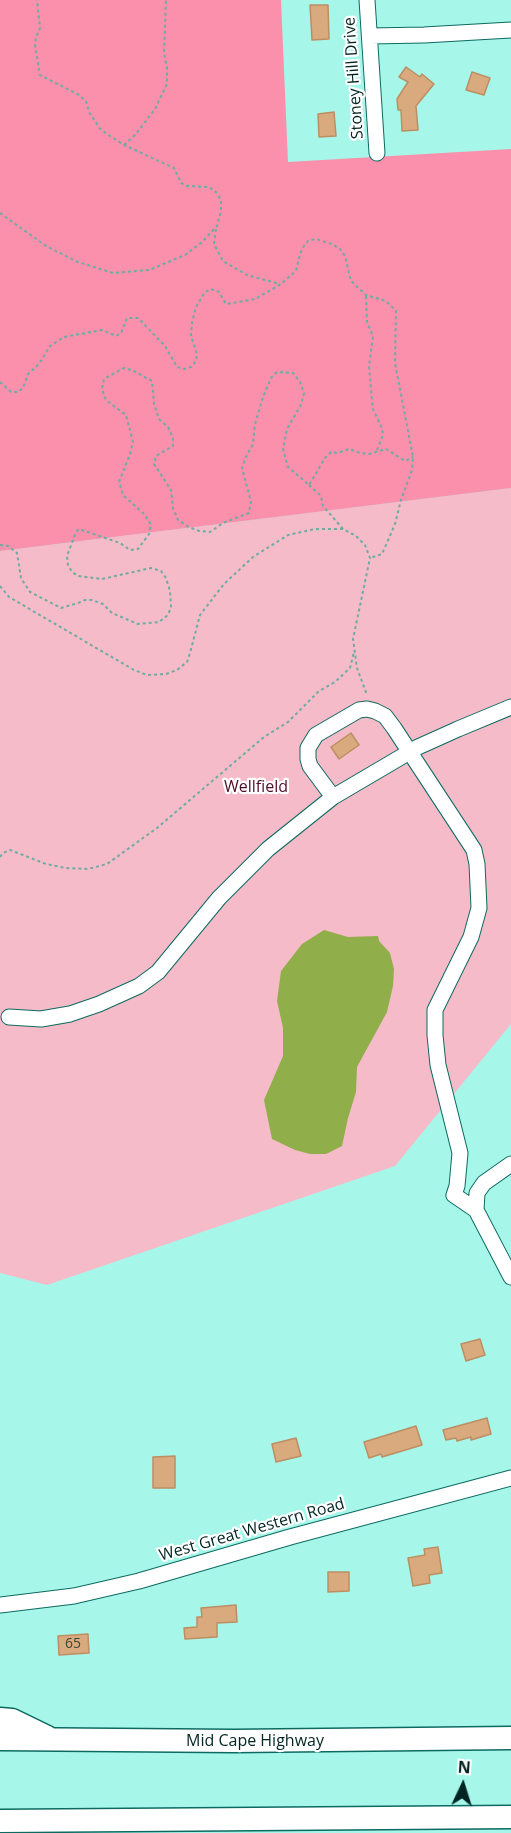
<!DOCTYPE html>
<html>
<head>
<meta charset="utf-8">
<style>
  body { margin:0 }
  #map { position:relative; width:511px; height:1833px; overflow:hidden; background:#a6f7ea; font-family:"Open Sans",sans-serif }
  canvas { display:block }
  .north { position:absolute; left:433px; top:1755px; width:60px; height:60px; -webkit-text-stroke:4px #fff; paint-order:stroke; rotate:4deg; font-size:16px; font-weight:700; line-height:24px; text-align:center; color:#022521 }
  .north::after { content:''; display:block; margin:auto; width:21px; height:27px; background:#022521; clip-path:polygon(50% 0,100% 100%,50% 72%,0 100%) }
</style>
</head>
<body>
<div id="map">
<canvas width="511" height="1833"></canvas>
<div class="north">N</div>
</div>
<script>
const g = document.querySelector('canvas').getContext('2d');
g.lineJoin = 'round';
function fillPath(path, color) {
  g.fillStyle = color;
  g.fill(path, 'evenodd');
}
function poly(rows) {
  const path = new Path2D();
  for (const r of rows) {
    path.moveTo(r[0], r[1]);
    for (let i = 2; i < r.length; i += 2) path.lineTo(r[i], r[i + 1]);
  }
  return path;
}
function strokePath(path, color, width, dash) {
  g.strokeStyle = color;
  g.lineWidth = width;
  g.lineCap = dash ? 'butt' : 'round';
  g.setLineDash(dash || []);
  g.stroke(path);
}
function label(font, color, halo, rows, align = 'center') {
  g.font = font + ' "Open Sans",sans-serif';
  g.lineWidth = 4.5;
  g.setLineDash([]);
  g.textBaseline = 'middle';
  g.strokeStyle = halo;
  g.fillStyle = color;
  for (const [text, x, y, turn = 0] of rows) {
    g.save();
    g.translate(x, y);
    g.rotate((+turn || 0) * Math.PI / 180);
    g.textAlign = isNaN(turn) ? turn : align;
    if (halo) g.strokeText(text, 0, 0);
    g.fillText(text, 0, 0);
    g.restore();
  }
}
fillPath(poly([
  [511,488,511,1024,395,1166,47,1285,0,1273,0,551]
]), '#f6bbc8');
fillPath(poly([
  [0,0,281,0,288,162,511,149,511,488,0,551]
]), '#fa90ac');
fillPath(poly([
  [324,930,348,937,378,936,379,941,390,953,394,969,393,986,387,1012,357,1067,356,1092,348,1118,342,1146,326,1154,310,1154,295,1150,272,1139,264,1100,283,1056,283,1028,277,1001,281,971,302,944]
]), '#90ae49');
const building = poly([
  [310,5,328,5,329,39,312,40,310,5],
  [406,67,420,77,422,74,434,84,416,106,418,130,402,131,401,110,398,110,397,99,408,82,399,77,406,67],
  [472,72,490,78,484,95,466,90,472,72],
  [334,112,336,136,319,137,318,114,334,112],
  [351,733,359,745,339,759,331,747,351,733],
  [480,1339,485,1355,466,1361,461,1344,480,1339],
  [487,1418,491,1434,471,1440,471,1437,457,1441,456,1438,446,1440,443,1430,487,1418],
  [416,1426,422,1445,382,1457,381,1454,369,1458,364,1442,416,1426],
  [296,1438,301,1456,276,1462,272,1444,296,1438],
  [175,1456,175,1488,153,1488,153,1457,175,1456],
  [438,1547,442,1573,429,1575,430,1583,413,1586,408,1558,425,1555,424,1549,438,1547],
  [328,1572,349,1572,349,1591,328,1592,328,1572],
  [236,1605,237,1622,217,1623,217,1637,185,1639,184,1628,197,1627,197,1617,202,1617,201,1608,236,1605],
  [88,1634,89,1653,59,1655,58,1636,88,1634]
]);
fillPath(building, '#daaa7f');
strokePath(building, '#bc8e63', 1.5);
const minor = poly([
  [367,0,377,153],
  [370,36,424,35,511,30],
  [333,797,310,766,308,759,308,748,316,735,359,710,367,709,375,711,385,716,394,728,474,850,477,864,479,908,471,937,435,1010,435,1035,438,1065,460,1153,457,1186,454,1195,476,1210,511,1277],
  [9,1017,41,1019,70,1014,99,1004,139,986,158,972,219,898,268,849,333,797,418,747,458,729,511,707],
  [476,1210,477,1193,484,1183,511,1164],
  [0,1605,74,1596,139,1581,290,1537,511,1478]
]);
const highway = poly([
  [0,1719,12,1720,47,1737],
  [0,1739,234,1741,511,1738],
  [0,1821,511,1817]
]);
strokePath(minor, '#0c6a60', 17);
strokePath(highway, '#0c6a60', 25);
strokePath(poly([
  [124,145,135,135,155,109,167,84,167,68,164,53,166,0],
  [0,213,46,246,78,262,113,273,149,270,185,255,202,242,217,226,221,211,221,200,216,192,209,187,187,186,181,183,174,168,124,145,101,130,89,112,86,101,79,95,40,75,35,45,36,37,40,28,37,0],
  [216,229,214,244,223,261,247,275,280,284],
  [366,296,367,322,373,336,369,367,372,400,373,409,382,428,383,435,377,450],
  [0,382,11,392,18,392,23,388,28,374,39,364,50,346,64,337,102,330,116,336,121,333,127,318,138,318,165,346,177,367,184,369,191,367,196,361,197,354,191,336,192,322,196,307,205,292,211,289,219,292,226,304,255,299,281,284,296,271,300,254,304,246,308,241,316,239,332,244,340,249,345,256,351,281,366,295,386,301,396,311,395,363,413,457,412,470,401,500,395,524,382,554,370,558],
  [309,485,321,496,323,506,343,529,356,536,365,545,370,558,353,639,357,668,367,695],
  [0,545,8,546,17,553,21,578,30,592,61,608,78,603,85,600,92,600,103,604,112,613,138,624,159,622,168,615,171,607,170,591,166,578,161,571,151,568,102,579,78,576,72,572,68,565,67,556,76,532,79,529,120,543,130,550,138,549,149,534,151,525,145,515,123,495,119,482,130,454,133,442,126,415,106,400,102,389,104,379,124,368,132,370,152,381,154,404,159,419,168,427,173,438,173,446,156,456,154,464,171,490,173,508,178,520,189,527,199,531,210,532,223,523,249,513,251,502,242,468,246,457,253,444,255,424,263,397,271,378,277,372,293,373,300,382,304,393,301,405,287,429,283,449,288,467,309,485,325,458,331,452,338,453,349,449,360,453,369,454,386,449,405,461,413,457],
  [0,586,9,597,134,670,147,675,166,674,177,670,187,662,190,653,200,615,224,584,253,557,288,535,315,529,343,529],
  [0,857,3,853,10,850,46,864,66,868,88,869,107,864,157,828,264,737,288,722,319,691,335,682,350,668,354,652]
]), '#6caca3', 2, [3, 3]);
strokePath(minor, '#fff', 15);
strokePath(highway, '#fff', 22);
label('14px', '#384638', null, [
  ["65",73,1644]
]);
label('16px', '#022521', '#fff', [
  ["Stoney Hill Drive",354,78,-94],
  ["West Great Western Road",252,1530,-16],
  ["Mid Cape Highway",255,1741]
]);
label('16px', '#4f0d26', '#fff', [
  ["Wellfield",256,787]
]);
</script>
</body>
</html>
